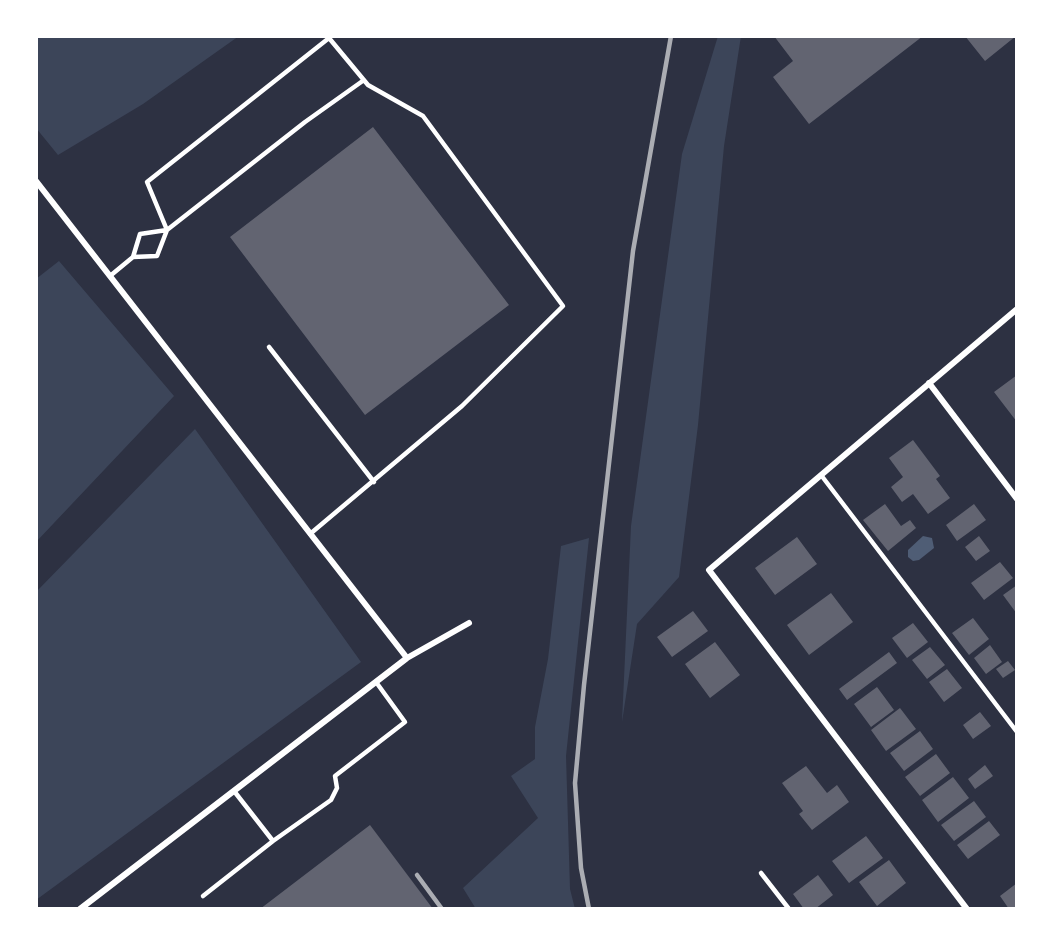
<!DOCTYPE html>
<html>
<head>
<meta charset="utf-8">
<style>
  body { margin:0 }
  #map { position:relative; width:1053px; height:945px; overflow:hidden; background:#2d3142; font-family:"IBM Plex Sans",sans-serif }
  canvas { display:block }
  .frame { position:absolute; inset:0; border:38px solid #fff; pointer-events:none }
</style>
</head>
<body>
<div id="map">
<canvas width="1053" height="945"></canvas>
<div class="frame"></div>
</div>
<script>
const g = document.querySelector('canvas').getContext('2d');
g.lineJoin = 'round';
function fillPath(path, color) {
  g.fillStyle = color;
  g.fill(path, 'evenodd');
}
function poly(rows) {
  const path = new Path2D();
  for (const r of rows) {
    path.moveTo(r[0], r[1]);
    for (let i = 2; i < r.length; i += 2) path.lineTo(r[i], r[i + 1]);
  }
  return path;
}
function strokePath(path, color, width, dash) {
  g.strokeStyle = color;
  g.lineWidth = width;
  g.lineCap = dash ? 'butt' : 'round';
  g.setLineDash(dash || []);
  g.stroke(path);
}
fillPath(poly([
  [36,36,239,36,143,104,58,155,36,128],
  [718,36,741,36,724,146,698,425,679,577,637,624,622,722,631,526,682,154],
  [59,261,174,396,36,542,36,279],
  [195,429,361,662,36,900,36,592],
  [589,538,566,756,570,889,575,909,476,909,463,888,538,818,511,776,535,759,535,727,548,659,561,546]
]), '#3c4559');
fillPath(poly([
  [923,536,932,538,934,548,919,560,913,561,908,557,908,550]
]), '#4f5d75');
fillPath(poly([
  [774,36,923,36,809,124,773,77,793,61],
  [965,36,1016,36,985,61],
  [373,127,509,305,365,415,230,237],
  [1017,375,1017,422,994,392],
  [913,440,940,476,936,479,950,498,928,514,913,494,902,502,891,487,903,477,889,458],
  [885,504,901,526,910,520,916,528,888,551,863,520],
  [974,504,986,520,957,541,946,525],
  [979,536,990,551,976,561,965,547],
  [797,537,817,564,775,595,755,568],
  [1000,562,1013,578,984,600,971,583],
  [1017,585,1017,614,1003,595],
  [831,593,853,622,809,655,787,625],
  [693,611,708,631,672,657,657,637],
  [973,618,989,639,969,655,952,633],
  [913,623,928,642,907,658,892,638],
  [715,642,740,675,710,698,685,664],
  [990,645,1002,662,986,674,974,658],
  [930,647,945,665,927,679,912,660],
  [889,652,897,663,847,700,839,689],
  [1008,661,1015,670,1003,678,996,669],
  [947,669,962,688,944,702,929,682],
  [877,687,894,710,871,727,854,704],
  [900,708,916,729,886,751,871,730],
  [980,712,991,726,973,739,963,725],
  [920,731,933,749,904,771,890,753],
  [936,754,950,773,920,796,905,777],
  [985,765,993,776,975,789,968,779],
  [806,766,827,793,837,785,849,802,812,830,799,814,803,811,782,783],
  [953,777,969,798,938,822,922,800],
  [974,801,986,817,954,841,941,825],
  [989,821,1000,835,968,859,957,845],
  [370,825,433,909,260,909],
  [866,836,883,858,849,883,832,861],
  [889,860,906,883,877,906,859,882],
  [818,875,833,895,815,909,804,909,793,894],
  [1017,883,1017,909,1009,909,1000,896]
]), '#626471');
strokePath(poly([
  [133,257,157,256,167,230,147,182,329,38,368,85,423,116,563,306,462,406,310,534],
  [110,276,133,257,140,234,167,230,305,122,364,80],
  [269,347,374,482],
  [821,475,1017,732],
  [273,841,331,800,337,788,335,776,405,722,376,682],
  [761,873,789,909],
  [203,896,273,841,234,791]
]), '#fff', 4.5);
strokePath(poly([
  [36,181,407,658],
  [929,383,1017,499],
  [80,909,407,658,469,623],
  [967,909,709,570,1017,309]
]), '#fff', 6);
strokePath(poly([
  [417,875,442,909],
  [589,909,581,868,575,783,584,685,633,251,671,36]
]), '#abadb3', 4.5);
</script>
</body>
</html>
